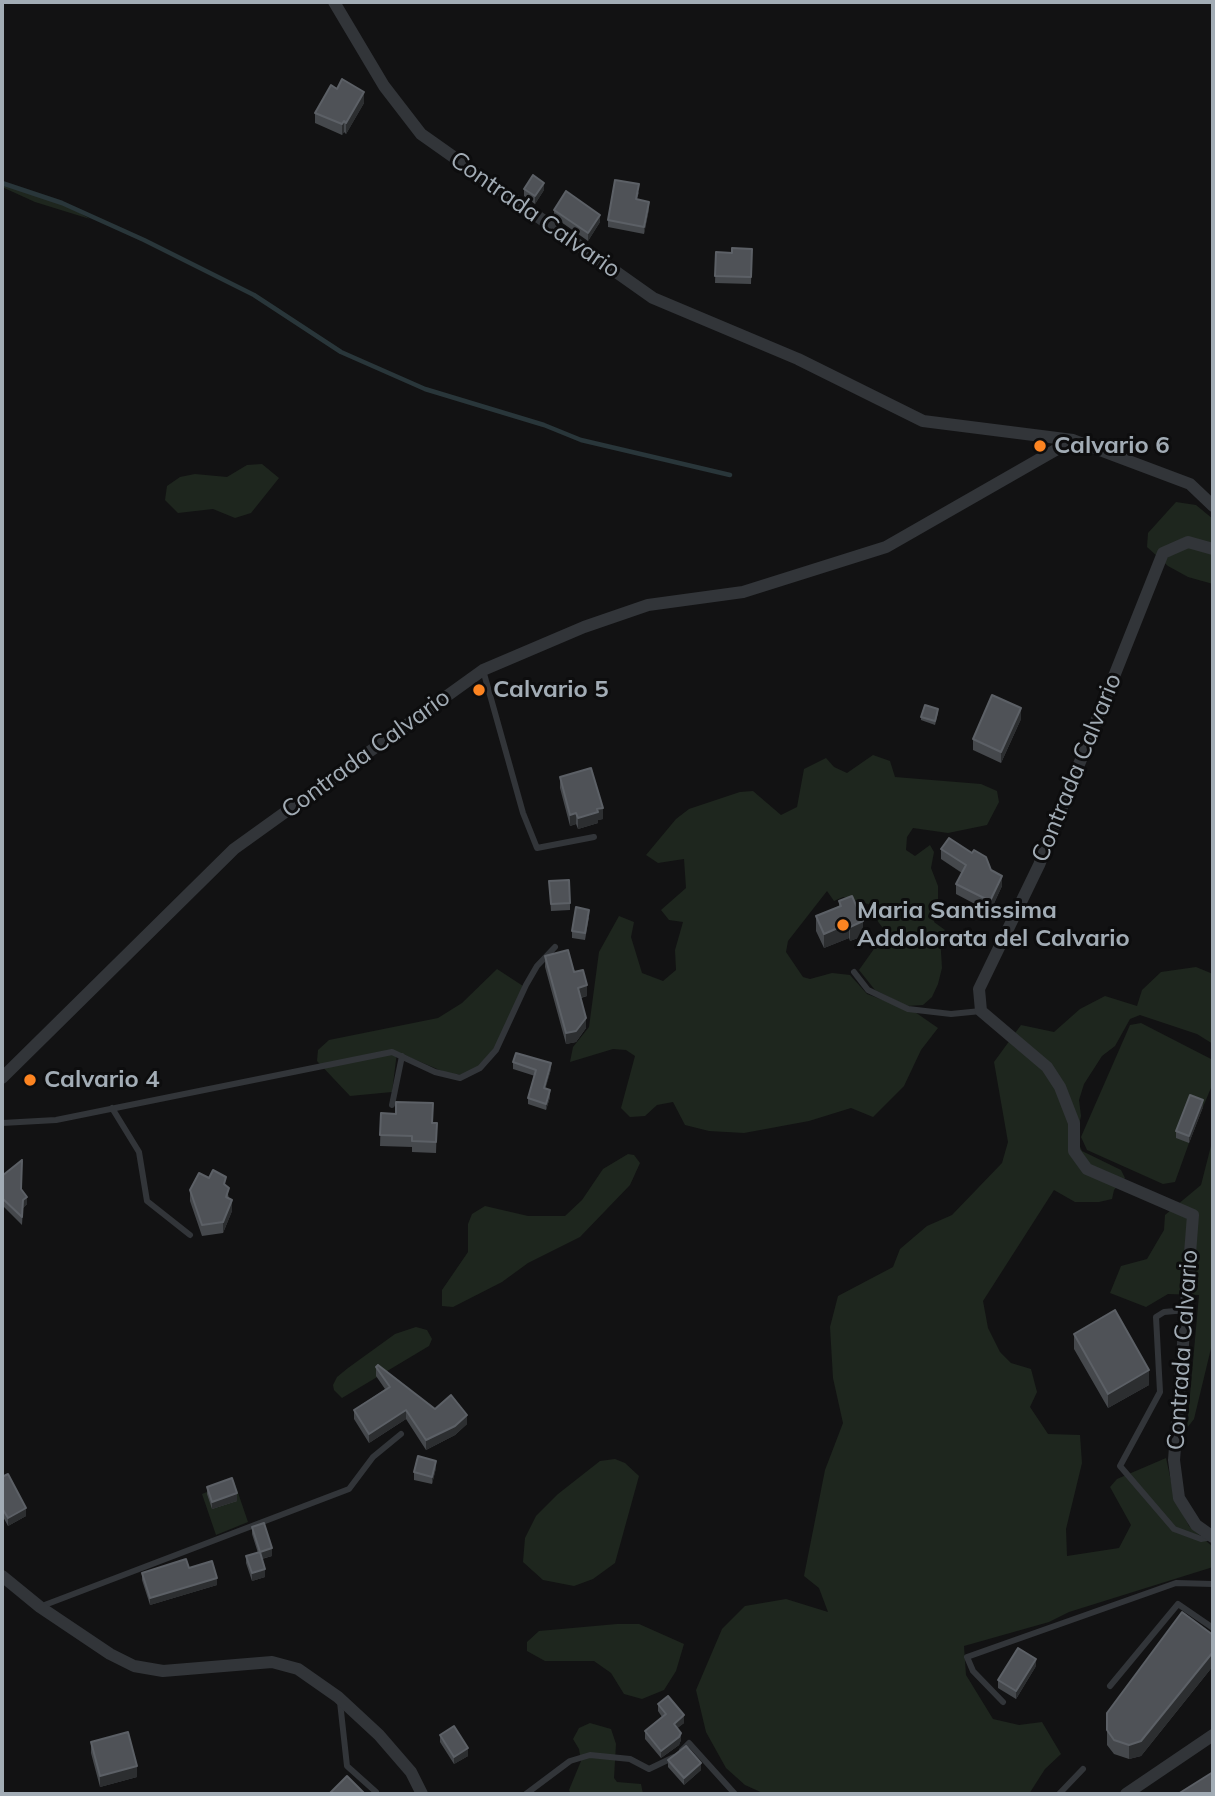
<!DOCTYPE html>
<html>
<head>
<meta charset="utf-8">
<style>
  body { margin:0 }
  #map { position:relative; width:1215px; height:1796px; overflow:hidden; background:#121213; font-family:Mulish,sans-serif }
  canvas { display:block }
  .frame { position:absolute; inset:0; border:4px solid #a2acb5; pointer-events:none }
</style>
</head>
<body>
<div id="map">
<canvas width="1215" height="1796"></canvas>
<div class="frame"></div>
</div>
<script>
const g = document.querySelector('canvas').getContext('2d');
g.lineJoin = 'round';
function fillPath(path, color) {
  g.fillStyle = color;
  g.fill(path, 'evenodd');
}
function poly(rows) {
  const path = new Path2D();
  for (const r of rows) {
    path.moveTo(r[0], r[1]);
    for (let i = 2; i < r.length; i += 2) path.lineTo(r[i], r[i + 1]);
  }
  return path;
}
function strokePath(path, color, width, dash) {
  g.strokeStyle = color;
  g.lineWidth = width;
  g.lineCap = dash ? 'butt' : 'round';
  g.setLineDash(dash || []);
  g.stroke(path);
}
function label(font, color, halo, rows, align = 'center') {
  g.font = font + ' Mulish,sans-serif';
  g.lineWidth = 6;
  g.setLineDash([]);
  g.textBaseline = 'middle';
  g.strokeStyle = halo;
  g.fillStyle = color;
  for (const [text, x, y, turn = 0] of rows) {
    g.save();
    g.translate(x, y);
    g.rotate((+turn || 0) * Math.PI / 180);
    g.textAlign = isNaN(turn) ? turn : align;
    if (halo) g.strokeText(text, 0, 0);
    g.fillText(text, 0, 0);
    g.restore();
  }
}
fillPath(poly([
  [2,182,58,200,90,219,35,202,2,187],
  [262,464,279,478,251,513,235,518,213,509,178,513,165,500,167,486,180,477,195,474,227,477,247,465],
  [1176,502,1196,505,1213,519,1213,584,1188,577,1168,566,1147,547,1148,533],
  [873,755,890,761,895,777,981,784,997,791,999,802,987,825,948,833,913,828,907,837,906,850,915,856,930,845,934,852,931,868,938,886,938,908,934,922,945,930,940,935,942,968,938,984,932,997,923,1005,907,1006,875,990,859,970,886,932,876,919,874,908,868,904,843,897,834,901,827,891,788,941,786,952,803,977,810,979,832,973,850,975,867,994,915,1012,938,1028,921,1050,904,1086,873,1117,851,1108,809,1121,744,1133,709,1131,685,1125,673,1102,657,1105,645,1116,630,1117,621,1108,635,1056,626,1050,613,1049,570,1062,573,1047,589,1027,599,952,619,916,634,922,631,937,642,973,663,981,676,970,675,950,683,922,669,920,661,910,686,888,684,859,658,863,646,855,676,819,689,809,740,792,753,791,781,815,797,807,804,769,826,758,834,767,847,773],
  [1196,967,1213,974,1213,1044,1197,1034,1140,1015,1130,1019,1115,1046,1102,1056,1084,1084,1079,1100,1081,1116,1076,1138,1082,1151,1121,1170,1125,1178,1114,1190,1112,1199,1099,1202,1075,1202,1054,1190,983,1301,988,1328,1000,1352,1011,1363,1031,1369,1037,1392,1030,1407,1048,1434,1080,1435,1082,1463,1066,1529,1067,1556,1119,1548,1131,1525,1110,1487,1117,1479,1166,1458,1175,1499,1189,1526,1213,1547,1213,1567,1069,1612,1049,1622,964,1646,966,1675,993,1719,1019,1725,1042,1722,1061,1754,1045,1769,1029,1794,765,1794,745,1785,726,1768,706,1732,696,1690,722,1629,745,1606,786,1599,828,1612,819,1588,804,1576,825,1470,843,1423,833,1378,830,1327,838,1296,893,1267,900,1249,927,1226,952,1215,1002,1163,1008,1142,994,1062,1021,1025,1054,1032,1080,1009,1105,996,1137,1006,1142,990,1161,972],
  [497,969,523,986,496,1046,478,1067,465,1075,449,1074,397,1052,392,1092,350,1096,317,1061,318,1050,329,1040,438,1018,462,1003],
  [1141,1023,1213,1060,1213,1083,1203,1107,1190,1103,1189,1143,1175,1182,1163,1184,1087,1150,1081,1137,1130,1025],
  [1213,1138,1213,1340,1194,1419,1187,1428,1199,1295,1168,1294,1146,1307,1110,1293,1121,1266,1147,1259,1164,1230,1165,1215,1201,1185],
  [628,1154,634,1155,640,1163,630,1185,580,1237,528,1263,502,1282,453,1307,442,1306,442,1290,468,1252,468,1224,472,1214,485,1206,528,1216,565,1216,582,1200,603,1169],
  [416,1327,427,1330,432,1339,429,1346,342,1398,334,1390,333,1385,337,1377,348,1368,395,1334],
  [615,1459,625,1463,639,1476,615,1563,593,1579,574,1586,543,1580,523,1562,525,1538,536,1516,558,1494,600,1461],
  [234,1481,248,1522,216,1535,202,1494],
  [617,1624,639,1624,684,1644,676,1671,664,1690,642,1699,624,1694,611,1673,594,1661,545,1661,527,1651,527,1642,539,1631],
  [590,1723,611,1729,616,1744,614,1778,617,1782,641,1784,643,1794,571,1794,569,1790,581,1761,579,1749,573,1739,579,1728]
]), '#1e261e');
strokePath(poly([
  [2,183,62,203,144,240,254,295,341,352,425,389,544,425,581,440,730,475]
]), '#29363a', 4.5);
strokePath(poly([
  [483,670,523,813,537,848,594,837],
  [854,972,868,990,908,1009,951,1014,981,1011],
  [392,1105,402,1056],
  [112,1108,139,1152,147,1201,190,1235],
  [2,1123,56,1120,392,1052,435,1072,460,1078,480,1068,496,1050,526,985,537,966,555,947],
  [1186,1310,1164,1312,1156,1317,1160,1392,1120,1466,1174,1529,1201,1539,1212,1537],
  [42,1606,349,1489,373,1457,401,1434],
  [1110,1686,1178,1604,1213,1628],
  [340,1702,347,1766,376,1792],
  [1003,1702,973,1671,967,1657,1176,1583,1213,1584],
  [682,1750,689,1743,735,1794],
  [526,1794,570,1761,590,1755,630,1759,649,1769,674,1757],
  [1059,1794,1083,1769]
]), '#323539', 6);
strokePath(poly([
  [334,2,384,86,421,134,653,298,798,359,923,421,1073,440],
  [1213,549,1188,542,1163,553,1039,865,979,989,981,1011,1047,1067,1060,1087,1074,1123,1074,1151,1087,1169,1193,1215,1174,1460,1179,1498,1196,1525,1213,1537],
  [2,1078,234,849,483,670,584,627,648,605,743,592,886,547,1073,440,1190,484,1213,506],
  [2,1576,40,1607,110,1654,134,1666,163,1671,272,1662,298,1669,338,1697,379,1735,411,1772,422,1794],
  [1126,1794,1213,1735]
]), '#323539', 12);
fillPath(poly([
  [337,89,364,103,346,134,344,132,342,135,315,123,315,113],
  [524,189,544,190,535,204,524,196],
  [639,192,637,199,649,209,644,234,608,227,608,220],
  [554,210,600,222,588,241,554,217],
  [752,249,751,284,715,283,716,252,732,253],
  [938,713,935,725,921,720,921,717],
  [1021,719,1001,763,973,750,973,739],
  [560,777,603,819,598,820,598,823,578,829,576,824,570,826,560,788],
  [941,849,991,870,1002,886,990,912,956,894,956,884,962,873,941,859],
  [549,881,570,903,570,910,551,911],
  [839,901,863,936,850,941,849,938,824,948,816,931,816,916,839,906],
  [589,917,585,940,572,938,572,931],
  [545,956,574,972,587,996,581,998,586,1028,576,1042,566,1044,545,967],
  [513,1062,551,1069,545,1089,550,1097,546,1110,528,1104,528,1098,535,1076,513,1069],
  [1203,1107,1189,1143,1176,1138,1176,1131],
  [381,1113,437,1123,436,1153,412,1152,412,1147,380,1146],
  [2,1176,21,1189,27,1204,23,1208,22,1225,2,1205],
  [226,1186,232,1211,223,1233,202,1236,190,1201,190,1190],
  [1074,1334,1149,1385,1108,1408,1074,1349],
  [376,1367,435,1409,467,1424,455,1435,426,1450,406,1419,369,1443,354,1419,354,1410,385,1389,376,1376],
  [436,1468,432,1484,414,1480,414,1472],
  [2,1477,26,1516,8,1526,2,1515],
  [207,1487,237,1501,212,1509,207,1494],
  [252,1527,272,1556,262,1559,265,1577,252,1581,246,1563,246,1556,258,1553,252,1534],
  [189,1568,217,1585,150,1605,142,1580,142,1573],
  [1213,1635,1213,1666,1141,1756,1129,1759,1114,1754,1107,1745,1107,1713],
  [1036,1666,1016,1699,998,1688,998,1680],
  [658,1704,684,1723,677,1728,681,1740,679,1745,661,1758,645,1739,645,1731,662,1717,658,1711],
  [440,1735,468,1756,454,1764,440,1742],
  [91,1742,137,1777,100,1787,91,1753],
  [668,1760,701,1770,684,1785,668,1767]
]), '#45484c');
fillPath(poly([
  [364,92,364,103,346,134,346,123],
  [344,121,344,132,342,135,342,124],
  [544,183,544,190,535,204,535,196],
  [649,202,649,209,644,234,644,227],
  [600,215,600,222,588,241,588,233],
  [1021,708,1021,719,1001,763,1001,752],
  [603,808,603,819,598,820,598,823,578,829,578,818],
  [576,813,576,824,570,826,570,815],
  [1002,876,1002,886,990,912,990,901],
  [863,921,863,936,850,941,850,927],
  [849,923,849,938,824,948,824,934],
  [587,985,587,996,578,998,578,988],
  [586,1018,586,1028,576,1042,566,1044,566,1033],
  [551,1063,551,1069,544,1094,544,1088],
  [550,1090,550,1097,546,1110,546,1104],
  [1203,1100,1203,1107,1189,1143,1189,1136],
  [27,1197,27,1204,23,1208,22,1225,23,1200],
  [232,1200,232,1211,223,1233,223,1222],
  [1149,1370,1149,1385,1108,1408,1108,1394],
  [406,1410,406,1419,369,1443,369,1434],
  [467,1415,467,1424,455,1435,426,1450,426,1440],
  [436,1461,436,1468,432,1484,432,1477],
  [237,1493,237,1501,212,1509,212,1502],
  [26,1508,26,1516,8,1526,8,1518],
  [272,1548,272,1556,260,1559,260,1552],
  [265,1569,265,1577,252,1581,252,1573],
  [217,1578,217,1585,150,1605,150,1598],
  [1213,1652,1213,1666,1141,1756,1129,1759,1129,1745],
  [1036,1659,1036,1666,1016,1699,1016,1691],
  [684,1715,684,1723,674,1731,674,1724],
  [681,1733,681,1740,679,1745,661,1758,661,1751],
  [468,1748,468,1756,454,1764,454,1757],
  [701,1763,701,1770,684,1785,684,1778],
  [137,1766,137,1777,100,1787,100,1776]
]), '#2c2e30');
const building = poly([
  [342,79,364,92,346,123,344,121,342,124,315,113,331,85,337,89,342,79],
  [533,175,544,183,535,196,524,189,533,175],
  [615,180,639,184,636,199,649,202,644,227,608,220,615,180],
  [566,191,600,215,588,233,554,210,566,191],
  [732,248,752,249,751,277,715,276,716,252,732,253,732,248],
  [992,695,1021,708,1001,752,973,739,992,695],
  [925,705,938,709,935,721,921,717,925,705],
  [591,768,603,808,597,809,598,812,578,818,576,813,570,815,560,777,591,768],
  [949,838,972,853,974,850,986,857,991,870,1002,876,990,901,956,884,966,865,941,849,949,838],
  [569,880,570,903,551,904,549,881,569,880],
  [852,896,863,921,850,927,849,923,824,934,816,916,841,906,839,901,852,896],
  [576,907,589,910,585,933,572,931,576,907],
  [568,950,574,972,583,970,587,985,578,988,586,1018,576,1031,566,1033,545,956,568,950],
  [516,1053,551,1063,544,1088,550,1090,546,1104,528,1098,536,1070,513,1062,516,1053],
  [1190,1095,1203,1100,1189,1136,1176,1131,1190,1095],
  [396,1102,433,1103,432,1123,437,1123,436,1142,412,1141,412,1136,380,1135,381,1113,396,1114,396,1102],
  [22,1160,21,1189,27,1197,23,1200,22,1217,2,1198,2,1176,22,1160],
  [213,1170,226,1177,224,1184,229,1188,226,1197,232,1200,223,1222,202,1225,190,1190,199,1173,209,1178,213,1170],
  [1115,1310,1149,1370,1108,1394,1074,1334,1115,1310],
  [378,1365,435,1409,451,1395,467,1415,455,1426,426,1440,406,1410,369,1434,354,1410,390,1387,376,1367,378,1365],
  [418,1456,436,1461,432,1477,414,1472,418,1456],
  [8,1474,26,1508,8,1518,2,1508,2,1477,8,1474],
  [232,1478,237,1493,212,1502,207,1487,232,1478],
  [264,1523,272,1548,260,1552,252,1527,264,1523],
  [260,1552,265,1569,252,1573,246,1556,260,1552],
  [186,1559,189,1568,212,1561,217,1578,150,1598,142,1573,186,1559],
  [1182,1612,1213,1635,1213,1652,1141,1741,1129,1745,1114,1740,1107,1730,1107,1713,1182,1612],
  [1018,1648,1036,1659,1016,1691,998,1680,1018,1648],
  [668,1696,684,1715,674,1724,681,1733,679,1737,661,1751,645,1731,666,1714,658,1704,668,1696],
  [454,1726,468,1748,454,1757,440,1735,454,1726],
  [128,1732,137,1766,100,1776,91,1742,128,1732],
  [686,1746,701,1763,684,1778,668,1760,686,1746],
  [1213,1772,1213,1794,1178,1794,1213,1772],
  [347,1776,365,1794,329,1794,347,1776]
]);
fillPath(building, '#4f5257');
strokePath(building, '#5c6066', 2);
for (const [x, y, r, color] of [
  [1040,446,7,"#fc8421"],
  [479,690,7,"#fc8421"],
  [843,925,7,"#fc8421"],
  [30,1080,7,"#fc8421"]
]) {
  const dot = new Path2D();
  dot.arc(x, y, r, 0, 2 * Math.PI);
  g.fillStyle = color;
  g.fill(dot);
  strokePath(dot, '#0d0d0e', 2.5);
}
label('24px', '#a2acb5', '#0d0d0e', [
  ["Contrada Calvario",535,215,35],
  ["Contrada Calvario",366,754,-36],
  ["Contrada Calvario",1077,768,-68],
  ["Contrada Calvario",1183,1350,-86]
]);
label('bold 24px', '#a2acb5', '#0d0d0e', [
  ["Calvario 6",1054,446],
  ["Calvario 5",493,690],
  ["Maria Santissima",857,911],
  ["Addolorata del Calvario",857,939],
  ["Calvario 4",44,1080]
], 'left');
</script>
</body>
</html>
